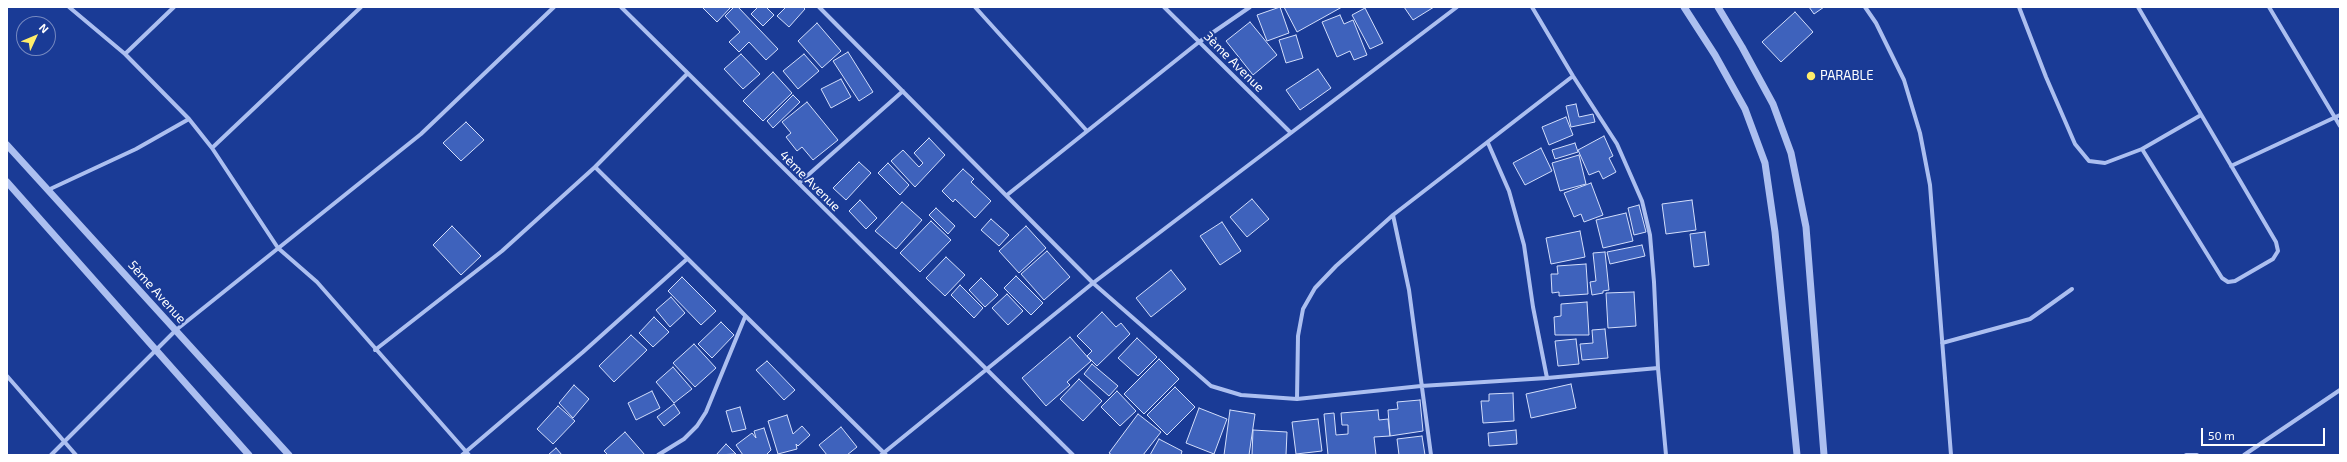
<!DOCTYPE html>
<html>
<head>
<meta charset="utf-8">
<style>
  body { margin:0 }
  #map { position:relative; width:2347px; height:462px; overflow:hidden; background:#1a3b96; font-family:"Exo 2",sans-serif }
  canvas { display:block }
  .frame { position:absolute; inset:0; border:8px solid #fff; pointer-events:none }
  .north { position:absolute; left:16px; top:16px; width:40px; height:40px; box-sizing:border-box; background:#1a3b96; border:1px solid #7689c0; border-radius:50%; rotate:46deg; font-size:11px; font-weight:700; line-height:16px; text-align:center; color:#fff }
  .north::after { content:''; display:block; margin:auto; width:14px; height:18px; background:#ffed6b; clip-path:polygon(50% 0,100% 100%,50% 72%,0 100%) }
  .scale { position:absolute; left:2201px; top:428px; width:124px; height:18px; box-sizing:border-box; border:2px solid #fff; border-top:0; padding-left:5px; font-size:12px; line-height:14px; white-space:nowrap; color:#fff; -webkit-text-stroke:3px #1a3b96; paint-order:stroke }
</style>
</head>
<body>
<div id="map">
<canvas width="2347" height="462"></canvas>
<div class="frame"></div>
<div class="north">N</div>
<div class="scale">50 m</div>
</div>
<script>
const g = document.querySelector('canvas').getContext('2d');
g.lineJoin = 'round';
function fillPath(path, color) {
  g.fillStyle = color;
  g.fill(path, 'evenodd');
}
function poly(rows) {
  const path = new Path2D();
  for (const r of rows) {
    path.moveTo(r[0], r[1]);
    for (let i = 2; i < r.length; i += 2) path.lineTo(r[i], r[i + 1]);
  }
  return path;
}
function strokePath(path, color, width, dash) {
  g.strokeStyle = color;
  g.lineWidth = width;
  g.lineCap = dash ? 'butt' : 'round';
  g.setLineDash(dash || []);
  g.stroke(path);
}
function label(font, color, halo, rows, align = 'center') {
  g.font = font + ' "Exo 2",sans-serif';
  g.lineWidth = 4;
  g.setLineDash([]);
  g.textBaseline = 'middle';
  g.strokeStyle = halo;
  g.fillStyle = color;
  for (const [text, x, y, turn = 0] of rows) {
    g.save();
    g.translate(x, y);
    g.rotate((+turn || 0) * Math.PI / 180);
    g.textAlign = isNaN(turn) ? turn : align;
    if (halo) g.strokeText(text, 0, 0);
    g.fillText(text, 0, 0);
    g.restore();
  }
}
const building = poly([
  [702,7,730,7,730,8,717,22,702,7],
  [734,7,738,7,778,49,766,60,749,42,739,52,729,42,740,32,725,16,734,7],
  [758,7,766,7,774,15,763,26,751,14,758,7],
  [786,7,803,7,805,9,789,27,777,16,786,7],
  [1280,7,1289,33,1267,41,1257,15,1280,7],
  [1284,7,1342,7,1297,32,1284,7],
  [1404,7,1434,7,1413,20,1404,7],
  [1809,7,1824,7,1814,14,1809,7],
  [1365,8,1383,43,1370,49,1352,15,1365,8],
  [1795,12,1813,32,1781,62,1762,42,1795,12],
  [1340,15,1344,24,1353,20,1367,55,1354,60,1350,51,1337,57,1322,22,1340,15],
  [1250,22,1277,55,1253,75,1226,41,1250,22],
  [817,23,841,51,822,68,798,41,817,23],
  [1296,35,1303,58,1286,63,1279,40,1296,35],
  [848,52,873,92,859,101,833,61,848,52],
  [741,54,760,74,743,89,724,69,741,54],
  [804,54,819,71,798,89,783,71,804,54],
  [1318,69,1331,88,1300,110,1286,90,1318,69],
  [773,72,792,93,763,121,743,101,773,72],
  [841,79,851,97,831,108,821,89,841,79],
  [793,95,800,102,773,128,767,121,793,95],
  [807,102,838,140,813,160,802,147,797,151,786,137,791,133,782,122,807,102],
  [1576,104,1579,117,1593,114,1595,122,1571,127,1566,106,1576,104],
  [1566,117,1573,135,1549,145,1542,127,1566,117],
  [466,122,484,140,461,161,443,143,466,122],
  [1604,136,1613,156,1609,158,1616,172,1603,179,1599,171,1589,175,1578,150,1604,136],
  [929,138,945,155,915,187,891,161,903,150,919,167,923,163,914,153,929,138],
  [1575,143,1578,152,1555,159,1552,150,1575,143],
  [1541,148,1552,171,1525,185,1513,163,1541,148],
  [1579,155,1586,184,1560,191,1552,163,1579,155],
  [859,162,871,173,846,200,833,188,859,162],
  [888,163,909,185,900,195,878,173,888,163],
  [963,169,974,179,971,182,991,201,975,218,955,199,953,202,942,191,963,169],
  [1591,183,1603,215,1584,222,1581,214,1574,217,1564,193,1591,183],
  [1252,199,1269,219,1247,237,1230,217,1252,199],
  [860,200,877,218,866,229,849,211,860,200],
  [1692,200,1696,230,1666,234,1662,204,1692,200],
  [902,202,922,220,896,249,875,231,902,202],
  [1639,205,1646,232,1634,235,1628,208,1639,205],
  [936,208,955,226,948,234,929,215,936,208],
  [1626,213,1633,241,1603,248,1596,220,1626,213],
  [991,219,1009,235,999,246,981,230,991,219],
  [931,221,951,240,920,272,900,253,931,221],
  [1222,222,1241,251,1220,265,1200,236,1222,222],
  [452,226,481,256,461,275,433,245,452,226],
  [1026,226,1046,248,1019,273,999,251,1026,226],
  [1580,231,1585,257,1551,264,1546,238,1580,231],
  [1705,232,1709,265,1694,267,1690,234,1705,232],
  [1642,245,1645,256,1610,264,1607,252,1642,245],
  [1047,251,1070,277,1044,300,1021,274,1047,251],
  [1605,252,1609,290,1603,291,1603,293,1592,295,1590,282,1596,281,1593,253,1605,252],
  [946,257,965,275,945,296,926,278,946,257],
  [1586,264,1588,294,1559,296,1559,292,1552,293,1551,274,1558,274,1557,266,1586,264],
  [1171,270,1186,289,1151,317,1136,298,1171,270],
  [1016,276,1043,303,1031,315,1004,288,1016,276],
  [682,277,716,311,701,325,668,291,682,277],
  [981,278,998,295,985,307,969,290,981,278],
  [960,285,983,308,974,318,951,295,960,285],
  [1634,292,1636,326,1608,328,1606,293,1634,292],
  [1007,294,1023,311,1008,325,992,308,1007,294],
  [671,297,685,313,670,327,656,310,671,297],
  [1587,302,1589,335,1555,335,1554,317,1561,316,1561,304,1587,302],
  [1102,312,1116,327,1121,323,1130,334,1097,366,1087,356,1092,351,1077,336,1102,312],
  [654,317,669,332,653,347,639,333,654,317],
  [721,322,734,335,712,358,698,344,721,322],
  [1605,329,1608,358,1582,360,1580,344,1593,343,1592,330,1605,329],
  [631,335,647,350,614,382,599,366,631,335],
  [1070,337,1091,361,1067,382,1070,385,1046,406,1022,378,1070,337],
  [1137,338,1157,357,1138,376,1118,358,1137,338],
  [1576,339,1579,364,1558,366,1555,341,1576,339],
  [694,344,716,368,695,387,673,363,694,344],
  [1159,359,1179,379,1144,414,1124,394,1159,359],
  [767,361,795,390,784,400,756,370,767,361],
  [1092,364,1118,386,1109,396,1084,374,1092,364],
  [673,367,692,389,674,403,656,382,673,367],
  [1079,379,1102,401,1083,421,1060,399,1079,379],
  [1571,384,1576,408,1531,418,1526,394,1571,384],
  [574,385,589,399,573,418,559,403,574,385],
  [1175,387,1195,407,1167,435,1147,415,1175,387],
  [652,391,660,408,636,420,628,403,652,391],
  [1117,391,1136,411,1120,426,1101,407,1117,391],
  [1513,393,1514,421,1483,423,1481,401,1489,401,1489,394,1513,393],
  [1420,400,1423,431,1390,436,1388,410,1398,409,1397,402,1420,400],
  [674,404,680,413,664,426,657,417,674,404],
  [558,406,575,421,553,444,537,429,558,406],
  [740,407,746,429,732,432,726,411,740,407],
  [1199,408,1227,419,1214,454,1186,443,1199,408],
  [1230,410,1255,414,1249,455,1224,455,1230,410],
  [1378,410,1379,420,1388,419,1390,436,1374,437,1376,455,1328,455,1324,414,1334,413,1336,435,1348,434,1348,425,1342,425,1341,413,1378,410],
  [1138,414,1161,432,1143,455,1112,455,1109,453,1138,414],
  [787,415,793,434,802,426,810,435,798,446,796,444,797,449,778,454,768,421,787,415],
  [1318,419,1322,451,1296,454,1292,422,1318,419],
  [841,427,857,447,847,455,827,455,819,445,841,427],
  [764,428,771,450,766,455,743,455,736,445,752,433,756,438,754,431,764,428],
  [1253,430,1287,432,1286,455,1252,455,1253,430],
  [1516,430,1517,444,1489,446,1488,433,1516,430],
  [625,432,645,455,608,455,604,451,625,432],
  [1422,436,1425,455,1399,455,1397,439,1422,436],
  [1159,439,1182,451,1181,455,1150,455,1159,439],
  [726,444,736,454,716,455,726,444],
  [556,448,562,455,548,455,556,448]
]);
fillPath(building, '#3e62bc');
strokePath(building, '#d3defb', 1);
strokePath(poly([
  [69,7,125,54,189,119,212,148,278,248,317,282,469,455],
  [621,7,1073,455],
  [819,7,1093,283,1211,386,1241,395,1297,399,1421,386,1547,378,1658,368],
  [975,7,1087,131],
  [1164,7,1290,132],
  [1532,7,1573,76,1617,144,1642,201,1650,235,1654,282,1658,368,1666,455],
  [1865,7,1876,23,1904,80,1920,133,1930,185,1951,455],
  [2019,7,2046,77,2075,144,2089,161,2105,163,2142,149,2201,115],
  [2138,7,2276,242,2278,251,2273,259,2235,281,2228,282,2222,278,2142,149],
  [2269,7,2340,126],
  [125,54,174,7],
  [1488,143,1509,191,1524,245,1533,307,1547,378],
  [212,148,361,7],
  [2231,166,2340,115],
  [595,167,886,455],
  [799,183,903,91],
  [48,190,136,149,189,119],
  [1007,195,1199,42,1250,7],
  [1393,215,1409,290,1431,455],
  [1942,343,2030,319,2072,289],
  [375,350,502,251,595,167,687,74],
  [7,376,76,455],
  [1297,399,1298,336,1303,309,1315,288,1336,266,1393,215,1573,76],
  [51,455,176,330,421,134,554,7],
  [462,455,583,352,687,259],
  [658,455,684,439,697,426,706,412,745,317],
  [881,455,1093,283,1457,7],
  [2186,455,2197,455],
  [2244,455,2340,390]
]), '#acbff0', 4);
strokePath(poly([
  [1684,7,1715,55,1745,109,1765,163,1775,232,1797,455],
  [1718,7,1742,47,1773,104,1791,153,1806,227,1824,455],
  [7,145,289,455],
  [7,182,249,455]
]), '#acbff0', 7);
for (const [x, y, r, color] of [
  [1811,76,5,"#ffed6b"]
]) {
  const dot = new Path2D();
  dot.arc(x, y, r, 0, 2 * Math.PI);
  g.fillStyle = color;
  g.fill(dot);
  strokePath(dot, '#1a3b96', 1.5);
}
label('13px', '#fff', '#1a3b96', [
  ["3ème Avenue",1234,62,45],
  ["4ème Avenue",810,181,45],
  ["5ème Avenue",157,292,48]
]);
label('13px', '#fff', '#1a3b96', [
  ["PARABLE",1820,76]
], 'left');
</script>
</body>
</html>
